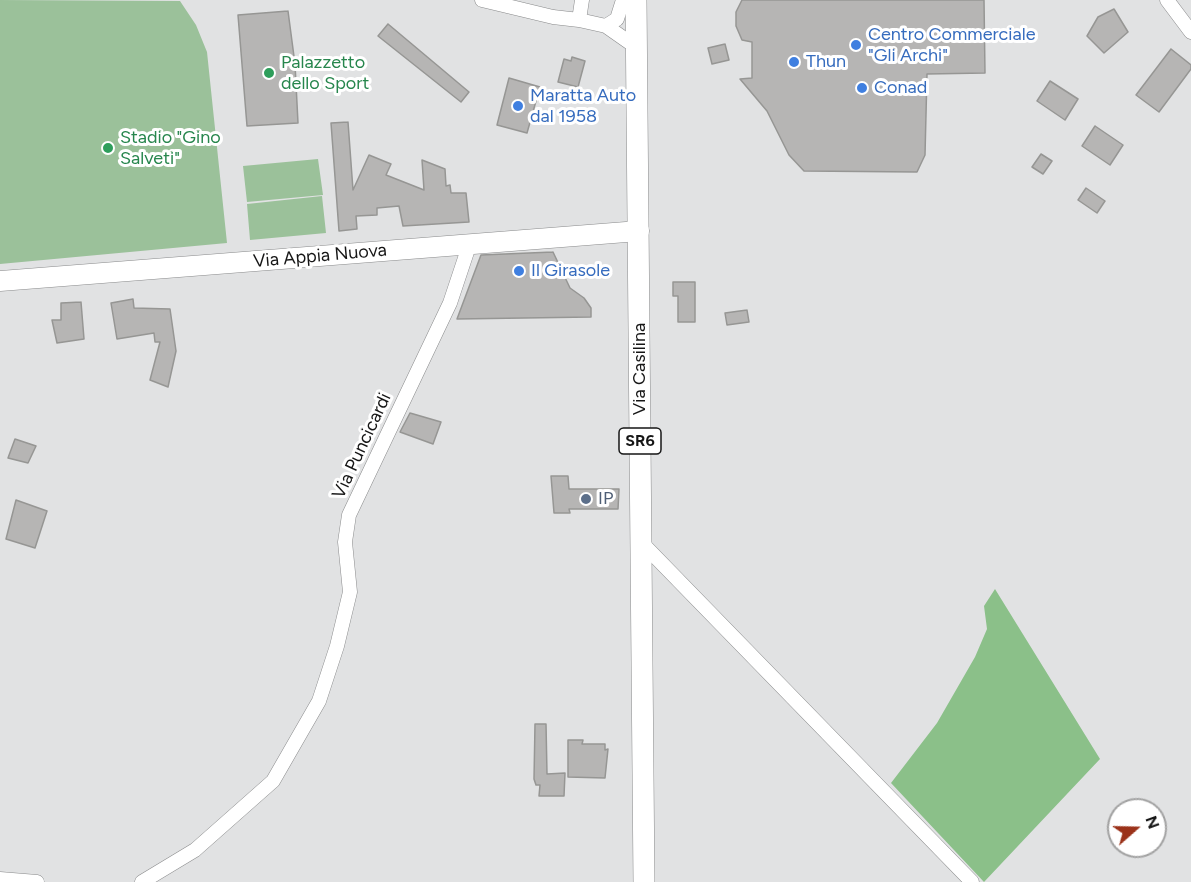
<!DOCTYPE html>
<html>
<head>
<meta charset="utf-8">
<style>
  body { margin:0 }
  #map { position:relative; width:1191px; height:882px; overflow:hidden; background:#e1e2e3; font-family:Figtree,sans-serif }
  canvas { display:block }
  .north { position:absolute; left:1107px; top:798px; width:60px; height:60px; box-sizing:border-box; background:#fff; border:2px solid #a2a2a2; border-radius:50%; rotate:70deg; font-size:16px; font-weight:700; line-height:24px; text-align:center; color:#161616 }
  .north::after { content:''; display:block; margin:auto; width:21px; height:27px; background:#9b321a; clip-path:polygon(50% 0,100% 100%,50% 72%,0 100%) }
</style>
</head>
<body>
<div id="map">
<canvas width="1191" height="882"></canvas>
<div class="north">N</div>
</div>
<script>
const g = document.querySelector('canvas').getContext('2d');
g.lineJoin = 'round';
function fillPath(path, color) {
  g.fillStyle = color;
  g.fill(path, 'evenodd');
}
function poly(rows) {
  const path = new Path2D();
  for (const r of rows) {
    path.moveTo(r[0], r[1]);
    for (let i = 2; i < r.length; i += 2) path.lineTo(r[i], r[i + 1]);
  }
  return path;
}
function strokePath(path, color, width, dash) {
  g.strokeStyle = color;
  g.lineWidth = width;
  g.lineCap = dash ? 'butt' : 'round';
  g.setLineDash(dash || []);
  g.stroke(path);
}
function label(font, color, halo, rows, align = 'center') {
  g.font = font + ' Figtree,sans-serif';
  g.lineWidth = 6;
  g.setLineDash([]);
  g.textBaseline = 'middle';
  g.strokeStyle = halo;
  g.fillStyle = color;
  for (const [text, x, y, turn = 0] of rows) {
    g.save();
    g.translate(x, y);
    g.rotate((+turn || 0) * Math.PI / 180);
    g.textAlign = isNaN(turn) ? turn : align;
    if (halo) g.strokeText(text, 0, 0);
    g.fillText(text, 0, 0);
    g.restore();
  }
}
fillPath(poly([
  [0,0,180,1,196,25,207,52,227,243,0,264],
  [318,159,323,195,247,202,243,166],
  [322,196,326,233,250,240,247,204]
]), '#9bc19a');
fillPath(poly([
  [995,589,1100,759,984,882,891,783,937,723,975,657,987,629,984,606]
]), '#8bc089');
const building = poly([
  [742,0,984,0,985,73,927,74,925,155,917,172,804,171,789,155,767,111,740,79,752,78,752,42,742,40,736,26,736,12,742,0],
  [1114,9,1128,32,1104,53,1087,36,1098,17,1114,9],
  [288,11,295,64,298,123,247,126,238,15,288,11],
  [388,24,469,92,461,102,378,36,388,24],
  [725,44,729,60,712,64,708,48,725,44],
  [1171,49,1191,65,1191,69,1159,112,1136,95,1171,49],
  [572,57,585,61,578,87,558,82,564,59,571,61,572,57],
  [509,78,540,87,527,133,497,125,509,78],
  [1050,81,1078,99,1065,120,1037,101,1050,81],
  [348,122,353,190,369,155,391,164,386,175,424,190,422,160,445,169,446,186,450,185,451,193,466,193,469,222,403,226,399,206,377,208,377,215,356,216,357,229,339,231,331,123,348,122],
  [1095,126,1123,145,1110,165,1082,146,1095,126],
  [1041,154,1052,161,1043,174,1032,167,1041,154],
  [1086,188,1105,201,1097,213,1078,200,1086,188],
  [553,252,570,288,584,298,591,308,591,317,457,319,481,255,553,252],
  [673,282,695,282,695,322,678,322,678,296,673,296,673,282],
  [133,299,134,308,170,309,176,351,168,387,150,380,160,342,155,342,154,333,117,339,111,303,133,299],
  [81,302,84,339,57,343,52,320,61,320,61,303,81,302],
  [747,310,749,322,727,325,725,313,747,310],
  [410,413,441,422,433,444,400,432,410,413],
  [15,439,36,446,28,463,8,458,15,439],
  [551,476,568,476,569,489,619,489,618,509,569,509,570,513,554,513,551,476],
  [16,500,47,511,35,548,6,539,16,500],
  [535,724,546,724,547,774,565,773,564,796,539,796,540,785,536,785,534,779,535,724],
  [568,740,583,740,582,744,605,744,605,750,608,749,605,778,568,777,568,740]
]);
fillPath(building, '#b6b5b4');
strokePath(building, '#969694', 1.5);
const street = poly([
  [482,0,553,17,579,20],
  [582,0,579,20,606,26,636,47],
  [1167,0,1191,32],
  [606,26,617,19,623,0],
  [641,542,972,882],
  [0,879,37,882],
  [142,882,195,850,273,781,319,701,337,646,350,592,345,542,349,515,450,303,470,243]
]);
const secondary = poly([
  [0,281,639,231]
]);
const primary = poly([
  [636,0,644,882]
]);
strokePath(street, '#898a8b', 15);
strokePath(secondary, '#898a8b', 21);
strokePath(primary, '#898a8b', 22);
strokePath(street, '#fff', 14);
strokePath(secondary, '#fff', 20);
strokePath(primary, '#fff', 21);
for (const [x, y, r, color] of [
  [856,45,6,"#3f7fe0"],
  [794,62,6,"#3f7fe0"],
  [269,73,6,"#2e9e5b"],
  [862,88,6,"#3f7fe0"],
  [518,106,6,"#3f7fe0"],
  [108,148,6,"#2e9e5b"],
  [519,271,6,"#3f7fe0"],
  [586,499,6,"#5c6f8a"]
]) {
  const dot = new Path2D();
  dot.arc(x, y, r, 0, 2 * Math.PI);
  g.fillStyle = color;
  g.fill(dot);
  strokePath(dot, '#fff', 2);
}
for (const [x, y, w] of [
  [640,441,42]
]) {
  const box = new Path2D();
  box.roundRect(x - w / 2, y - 13, w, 26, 4.5);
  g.fillStyle = '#fff';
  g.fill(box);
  strokePath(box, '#161616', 1.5);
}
label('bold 16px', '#161616', null, [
  ["SR6",640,441]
]);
label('18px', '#366cbe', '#fff', [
  ["Centro Commerciale",868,35],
  ["\"Gli Archi\"",868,56],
  ["Thun",806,62],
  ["Conad",874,88],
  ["Maratta Auto",530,96],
  ["dal 1958",530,117],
  ["Il Girasole",531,271]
], 'left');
label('18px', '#27864d', '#fff', [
  ["Palazzetto",281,63],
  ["dello Sport",281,84],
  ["Stadio \"Gino",120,138],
  ["Salveti\"",120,159]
], 'left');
label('18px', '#161616', '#fff', [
  ["Via Appia Nuova",320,256,-5],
  ["Via Casilina",640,369,-90],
  ["Via Puncicardi",362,446,-65]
]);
label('18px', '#4e5e75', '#fff', [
  ["IP",598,499]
], 'left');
</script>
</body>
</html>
